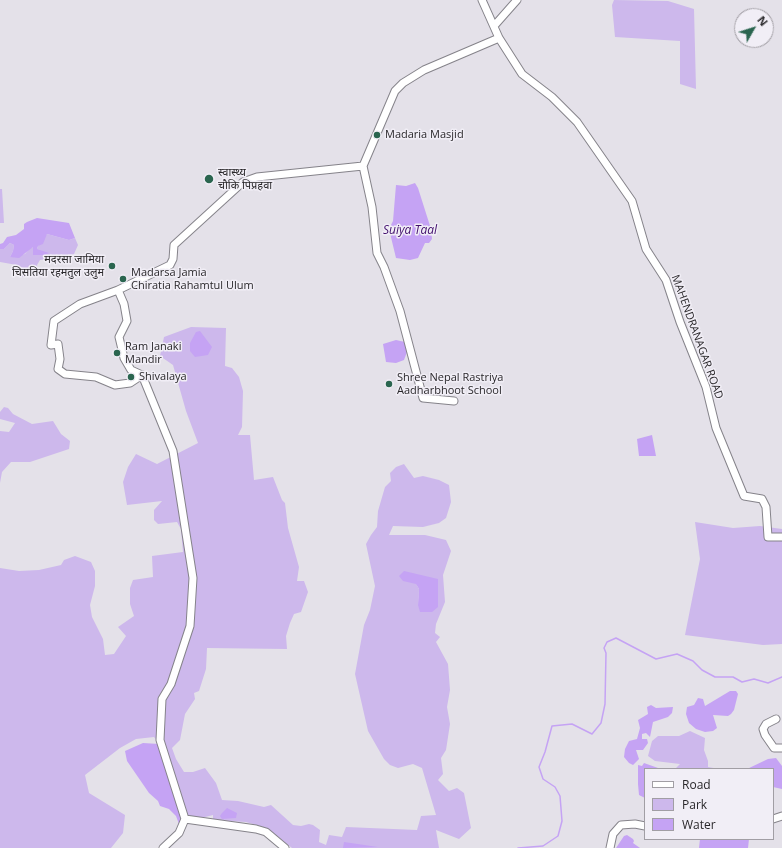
<!DOCTYPE html>
<html>
<head>
<meta charset="utf-8">
<style>
  body { margin:0 }
  #map { position:relative; width:782px; height:848px; overflow:hidden; background:#e4e1e9; font-family:"Open Sans",sans-serif }
  canvas { display:block }
  .legend { position:absolute; left:644px; top:768px; width:130px; height:72px; box-sizing:border-box; background:#f1eef6; border:1px solid #a19ea4; margin:0; padding:5px 7px; list-style:none; font-size:12px; color:#29272a }
  .legend li { display:flex; align-items:center; gap:8px; height:20px }
  .legend b { width:20px; border:1px solid #a19ea4 }
  .north { position:absolute; left:734px; top:8px; width:40px; height:40px; box-sizing:border-box; background:#f1eef6; border:1px solid #a19ea4; border-radius:50%; rotate:51deg; font-size:11px; font-weight:700; line-height:16px; text-align:center; color:#29272a }
  .north::after { content:''; display:block; margin:auto; width:14px; height:18px; background:#2a654f; clip-path:polygon(50% 0,100% 100%,50% 72%,0 100%) }
</style>
</head>
<body>
<div id="map">
<canvas width="782" height="848"></canvas>
<ul class="legend">
<li><b style="height:5px;background:#fff"></b>Road</li>
<li><b style="height:11px;background:#cdb8ec"></b>Park</li>
<li><b style="height:11px;background:#c5a3f4"></b>Water</li>
</ul>
<div class="north">N</div>
</div>
<script>
const g = document.querySelector('canvas').getContext('2d');
g.lineJoin = 'round';
function fillPath(path, color) {
  g.fillStyle = color;
  g.fill(path, 'evenodd');
}
function poly(rows) {
  const path = new Path2D();
  for (const r of rows) {
    path.moveTo(r[0], r[1]);
    for (let i = 2; i < r.length; i += 2) path.lineTo(r[i], r[i + 1]);
  }
  return path;
}
function strokePath(path, color, width, dash) {
  g.strokeStyle = color;
  g.lineWidth = width;
  g.lineCap = dash ? 'butt' : 'round';
  g.setLineDash(dash || []);
  g.stroke(path);
}
function label(font, color, halo, rows, align = 'center') {
  g.font = font + ' "Open Sans","Noto Sans Devanagari",sans-serif';
  g.lineWidth = 3;
  g.setLineDash([]);
  g.textBaseline = 'middle';
  g.strokeStyle = halo;
  g.fillStyle = color;
  for (const [text, x, y, turn = 0] of rows) {
    g.save();
    g.translate(x, y);
    g.rotate((+turn || 0) * Math.PI / 180);
    g.textAlign = isNaN(turn) ? turn : align;
    if (halo) g.strokeText(text, 0, 0);
    g.fillText(text, 0, 0);
    g.restore();
  }
}
fillPath(poly([
  [614,0,668,1,694,9,696,89,680,84,680,41,615,37,612,5],
  [0,189,2,189,4,223,0,223],
  [47,234,69,240,75,238,78,245,74,254,40,260,37,265,38,271,22,277,17,265,0,262,0,249,4,249,10,243,14,245,13,251,10,257,25,254,30,248,33,247,42,251,37,249,38,246],
  [191,327,226,328,225,366,232,368,239,377,243,391,242,427,238,435,250,435,254,480,273,477,282,500,285,503,288,528,299,567,297,581,304,581,308,592,301,612,294,614,290,623,286,636,287,649,207,648,206,669,199,691,194,693,195,699,185,714,180,740,172,748,176,759,184,772,193,772,205,768,216,783,222,800,238,801,264,807,271,805,293,825,301,826,309,824,313,825,320,830,319,842,326,845,329,835,342,837,346,827,417,830,421,816,436,815,422,768,413,764,398,768,390,765,384,759,368,731,355,674,364,625,370,610,375,586,366,544,371,535,377,527,378,511,385,487,391,481,390,473,396,467,404,464,414,478,423,476,439,480,449,485,451,502,446,518,439,523,423,527,393,526,389,535,425,535,446,540,451,551,443,575,445,602,436,624,435,633,440,637,436,642,448,664,450,690,447,707,450,724,446,750,441,758,443,774,438,780,449,791,457,788,464,793,471,828,459,839,436,830,439,848,292,848,267,828,246,822,213,820,213,815,201,818,189,816,181,808,162,747,154,737,136,739,120,748,85,775,89,793,125,815,123,833,111,848,0,848,0,568,19,571,39,570,61,565,64,560,75,556,91,562,95,571,95,586,90,605,92,617,103,639,105,655,114,654,126,636,118,627,134,616,130,604,130,588,133,580,153,577,152,556,183,552,181,529,177,522,158,524,154,520,154,510,162,501,127,505,123,482,128,467,136,454,157,464,198,443,186,411,173,365,160,356,164,337],
  [416,584,438,607,418,605,419,589],
  [4,407,8,408,13,414,32,424,53,421,61,434,70,441,69,449,30,462,11,462,2,472,0,483,0,431,9,432,15,423,0,419,0,412],
  [695,522,733,528,760,526,782,529,782,644,763,645,685,635,700,559],
  [690,731,705,738,704,750,708,761,708,767,719,769,675,769,680,764,655,761,648,756,652,741,658,736,679,736]
]), '#cdb8ec');
fillPath(poly([
  [415,183,418,188,431,229,432,239,429,243,425,243,418,258,410,260,396,258,389,229,393,221,396,185,406,186],
  [37,218,69,223,75,238,69,240,47,234,43,244,38,246,37,249,49,253,45,255,33,255,33,247,19,258,10,257,13,251,14,245,10,243,4,249,0,249,0,244,3,243,7,237,16,235,24,229,24,224,27,222],
  [200,331,212,347,208,355,195,357,190,351,190,343,196,332],
  [396,340,405,342,407,352,404,360,396,363,386,362,383,344],
  [652,435,656,456,639,456,637,439],
  [404,571,438,579,438,607,432,612,420,612,418,605,419,589,416,584,403,581,399,576],
  [730,691,736,691,738,694,734,710,731,714,728,716,713,715,717,728,713,731,705,732,696,729,689,723,686,714,687,707,694,705,698,698,703,699,705,706],
  [651,705,656,708,673,707,672,713,668,717,653,722,650,737,646,733,642,734,642,739,647,739,648,743,643,750,636,750,639,759,633,765,629,763,624,757,625,749,629,741,637,739,640,728,638,720,648,714,647,707],
  [143,743,159,744,182,816,179,824,176,816,169,809,160,806,158,801,149,793,127,761,125,751],
  [776,758,782,766,782,789,773,787,773,769,747,769,768,759],
  [644,763,658,768,645,769,645,798,639,795,638,784,638,765,642,766],
  [227,808,237,813,236,818,222,819,220,816,222,813],
  [627,835,633,839,634,841,633,843,640,848,616,848,624,836],
  [700,839,749,839,748,848,699,848],
  [344,842,378,847,343,848]
]), '#c5a3f4');
strokePath(poly([
  [518,848,543,846,558,836,562,821,560,796,555,787,543,779,539,767,545,752,552,726,572,724,592,734,601,723,605,704,606,653,604,648,607,642,616,638,656,659,677,654,693,661,702,670,715,677,733,677,742,682,754,679,768,683,782,677]
]), '#c5a3f4', 1.5);
const minor = poly([
  [482,0,499,38,522,74,552,97,577,122,632,201,646,249,666,280,680,322,706,387,716,428,744,496,762,499,766,507,768,537,782,537],
  [494,26,517,0],
  [363,166,372,207,377,253,384,267,400,311,423,398,454,401],
  [118,290,80,304,54,321,51,345,58,344,60,359,58,369,65,374,96,377,115,385,130,383,142,375],
  [142,375,131,370,124,358,119,337,127,321,124,304,118,290,170,265,173,259,174,245,243,182,257,177,363,166,395,91,403,83,424,70,499,38],
  [142,375,173,451,193,578,190,626,171,684,162,699,160,740,185,819,256,829,266,832,285,848],
  [776,719,766,724,763,729,765,735,774,748,782,748],
  [773,819,782,816],
  [163,848,179,833,185,819],
  [610,848,613,834,621,825,635,824,645,826]
]);
strokePath(minor, '#85838a', 9);
strokePath(minor, '#fff', 7);
for (const [x, y, r, color] of [
  [377,135,4,"#2a654f"],
  [209,179,5,"#2a654f"],
  [112,266,4,"#2a654f"],
  [123,279,4,"#2a654f"],
  [117,353,4,"#2a654f"],
  [131,377,4,"#2a654f"],
  [389,384,4,"#2a654f"]
]) {
  const dot = new Path2D();
  dot.arc(x, y, r, 0, 2 * Math.PI);
  g.fillStyle = color;
  g.fill(dot);
  strokePath(dot, '#f1eef6', 1.5);
}
label('11px', '#29272a', '#f1eef6', [
  ["Madaria Masjid",385,135],
  ["स्वास्थ्य",218,173],
  ["चाैकि पिप्रहवा",218,186],
  ["मदरसा जामिया",104,260,"right"],
  ["चिसतिया रहमतुल उलुम",104,273,"right"],
  ["Madarsa Jamia",131,273],
  ["Chiratia Rahamtul Ulum",131,286],
  ["Ram Janaki",125,347],
  ["Mandir",125,360],
  ["Shivalaya",139,377],
  ["Shree Nepal Rastriya",397,378],
  ["Aadharbhoot School",397,391]
], 'left');
label('11px', '#29272a', '#f1eef6', [
  ["MAHENDRANAGAR ROAD",697,337,70]
]);
label('italic 12px', '#410e6c', '#f1eef6', [
  ["Suiya Taal",410,231]
]);
</script>
</body>
</html>
